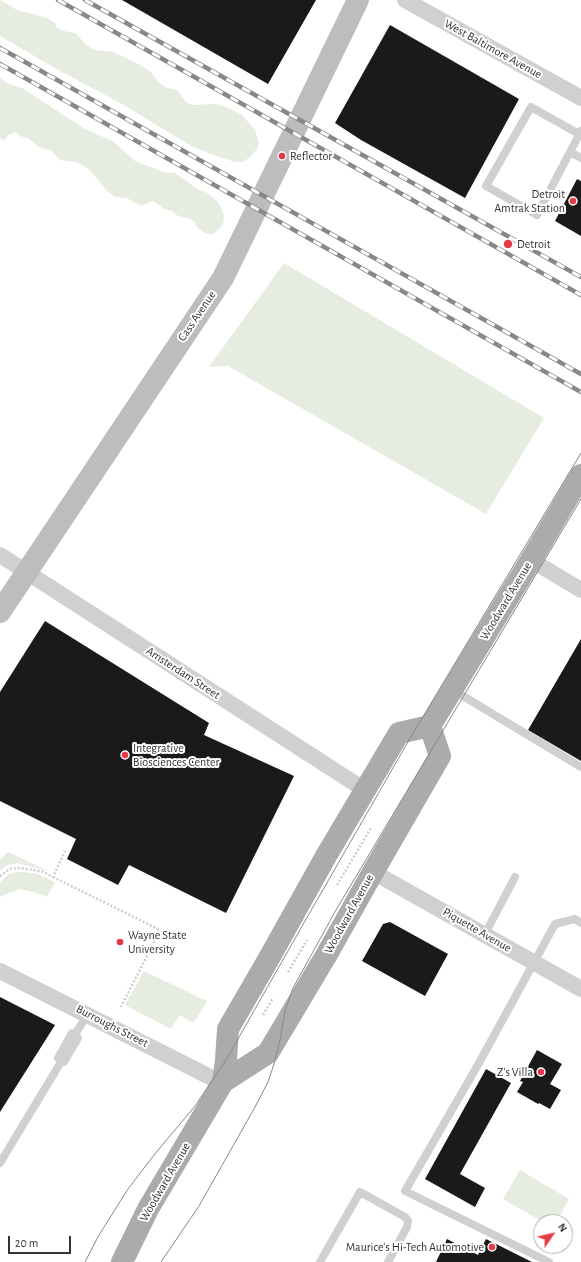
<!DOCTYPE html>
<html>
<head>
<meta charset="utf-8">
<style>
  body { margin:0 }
  #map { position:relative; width:581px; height:1262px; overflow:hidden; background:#fff; font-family:"Alegreya Sans",sans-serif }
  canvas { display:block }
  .north { position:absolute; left:533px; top:1214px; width:40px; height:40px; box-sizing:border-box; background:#fff; border:1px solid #adadad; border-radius:50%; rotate:56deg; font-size:11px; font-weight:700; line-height:16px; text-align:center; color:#333 }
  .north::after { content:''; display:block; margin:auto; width:14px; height:18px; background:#e63946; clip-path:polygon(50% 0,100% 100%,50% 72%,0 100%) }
  .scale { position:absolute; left:8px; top:1236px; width:63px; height:18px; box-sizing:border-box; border:2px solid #333; border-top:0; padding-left:5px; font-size:12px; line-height:14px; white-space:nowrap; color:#333; -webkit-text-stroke:3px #fff; paint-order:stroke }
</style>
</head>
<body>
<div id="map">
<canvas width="581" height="1262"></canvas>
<div class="north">N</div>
<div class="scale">20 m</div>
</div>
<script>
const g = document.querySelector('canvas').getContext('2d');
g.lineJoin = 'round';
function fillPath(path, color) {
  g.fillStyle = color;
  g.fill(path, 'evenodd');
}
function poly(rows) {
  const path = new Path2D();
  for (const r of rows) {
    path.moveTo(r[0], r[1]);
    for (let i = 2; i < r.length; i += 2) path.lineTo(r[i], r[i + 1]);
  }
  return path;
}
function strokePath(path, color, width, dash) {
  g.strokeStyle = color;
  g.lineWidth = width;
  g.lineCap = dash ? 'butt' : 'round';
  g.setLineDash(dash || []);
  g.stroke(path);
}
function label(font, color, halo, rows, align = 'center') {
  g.font = font + ' "Alegreya Sans",sans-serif';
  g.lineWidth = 4;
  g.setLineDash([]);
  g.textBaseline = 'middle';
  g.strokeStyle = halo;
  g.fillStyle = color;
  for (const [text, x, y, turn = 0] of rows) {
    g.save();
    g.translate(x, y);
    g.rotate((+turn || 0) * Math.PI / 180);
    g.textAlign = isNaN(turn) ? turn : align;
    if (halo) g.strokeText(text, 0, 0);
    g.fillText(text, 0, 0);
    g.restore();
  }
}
fillPath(poly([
  [0,0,17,10,47,18,55,23,57,28,68,32,76,33,86,45,95,50,113,52,133,61,150,71,160,84,168,88,177,90,186,102,192,105,216,104,227,107,242,115,255,130,259,142,257,149,249,158,242,162,235,162,213,155,191,146,124,105,60,71,0,36],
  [0,78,9,84,22,88,85,129,114,142,135,161,163,172,175,173,196,188,207,193,215,199,219,204,224,215,223,224,216,232,213,234,204,233,196,226,195,222,188,218,178,216,172,211,164,209,153,201,141,206,135,203,127,198,116,197,108,192,89,169,76,162,60,160,51,150,43,149,32,142,28,138,22,137,15,132,8,135,6,139,2,140,0,137],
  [284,263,544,418,486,514,228,366,209,367],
  [8,852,48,871,17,863,8,865,0,870,0,860],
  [17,872,24,872,38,874,55,882,47,897,33,892,20,889,11,892,0,897,0,882,9,874],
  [144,971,207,1001,194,1023,180,1015,171,1029,125,1005],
  [520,1170,569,1199,556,1222,543,1222,503,1199]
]), '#e6ecdf');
fillPath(poly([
  [122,0,316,0,268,84],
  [390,25,519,99,465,198,361,140,335,123],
  [577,179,581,181,581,236,555,221],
  [45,621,209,723,204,735,294,776,226,913,129,865,118,885,67,859,76,839,0,801,0,692],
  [581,639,581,761,528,730],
  [390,922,448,954,425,996,362,961,383,924],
  [0,997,55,1025,0,1112],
  [537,1050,562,1064,550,1084,561,1090,550,1109,539,1103,538,1104,517,1092,523,1082,520,1081],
  [486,1069,511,1083,460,1174,485,1188,475,1207,425,1179],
  [447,1239,478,1255,486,1239,532,1262,436,1262]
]), '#1a1a1a');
strokePath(poly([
  [0,876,10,869,17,868,28,869,44,872,53,877,65,851],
  [53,877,160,930,121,1007],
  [337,885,371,828],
  [288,972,307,940],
  [263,1015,273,998]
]), '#cdcdcd', 2.5, [2, 2]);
strokePath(poly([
  [579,134,531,107,486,186,537,215,581,131],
  [570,152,581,158],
  [453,690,581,767],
  [485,934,515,877],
  [75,1034,78,1038,64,1062,61,1062,58,1058,67,1042,72,1033,75,1034,88,1014],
  [0,1163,61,1062],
  [320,1262,360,1192,405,1217,408,1221,407,1227,388,1262],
  [549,1262,405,1191,479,1063,555,924,575,919,581,923]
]), '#d0d0d0', 8);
strokePath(poly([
  [405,0,581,98],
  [0,555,365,790],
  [531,560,581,590],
  [373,872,581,989],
  [0,971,214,1079,223,1082]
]), '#d0d0d0', 16);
strokePath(poly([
  [0,612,223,278,358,0]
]), '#bdbdbd', 22);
strokePath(poly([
  [223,1082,268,1053,327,954,373,872,440,756,430,726],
  [122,1262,148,1209,223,1082,226,1060,228,1029,268,960,326,856,399,733,430,726,531,560,581,475]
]), '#ababab', 22);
strokePath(poly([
  [85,1262,99,1235,128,1189,154,1155,195,1106,226,1060,309,914,409,740,581,453],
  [161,1262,199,1206,255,1107,268,1082,274,1064,280,1040,285,1011,293,988,336,910,581,499]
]), '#888', 1);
const rail = poly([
  [58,0,581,295],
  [85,0,581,277],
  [0,48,581,374],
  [0,64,581,392]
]);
strokePath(rail, '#888', 4.5);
strokePath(rail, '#fff', 3, [9]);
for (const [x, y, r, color] of [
  [282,156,4,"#e63946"],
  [573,201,4,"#e63946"],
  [508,244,5,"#e63946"],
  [125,755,4,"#e63946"],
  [120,942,4,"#e63946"],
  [541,1072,4,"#e63946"],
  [492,1247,4,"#e63946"]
]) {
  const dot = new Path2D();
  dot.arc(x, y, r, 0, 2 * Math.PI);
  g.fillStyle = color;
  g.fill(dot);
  strokePath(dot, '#fff', 1.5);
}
label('12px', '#333', '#fff', [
  ["West Baltimore Avenue",493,49,29],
  ["Cass Avenue",197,316,-56],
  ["Woodward Avenue",506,601,-59],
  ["Amsterdam Street",183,673,33],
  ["Woodward Avenue",349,914,-61],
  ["Piquette Avenue",477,930,30],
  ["Burroughs Street",112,1026,27],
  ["Woodward Avenue",165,1182,-60]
]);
label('12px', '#333', '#fff', [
  ["Reflector",290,156],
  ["Detroit",565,194,"right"],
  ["Amtrak Station",565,208,"right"],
  ["Detroit",517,244],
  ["Integrative",133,748],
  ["Biosciences Center",133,762],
  ["Wayne State",128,935],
  ["University",128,949],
  ["Z's Villa",533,1072,"right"],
  ["Maurice's Hi-Tech Automotive",484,1247,"right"]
], 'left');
</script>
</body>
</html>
